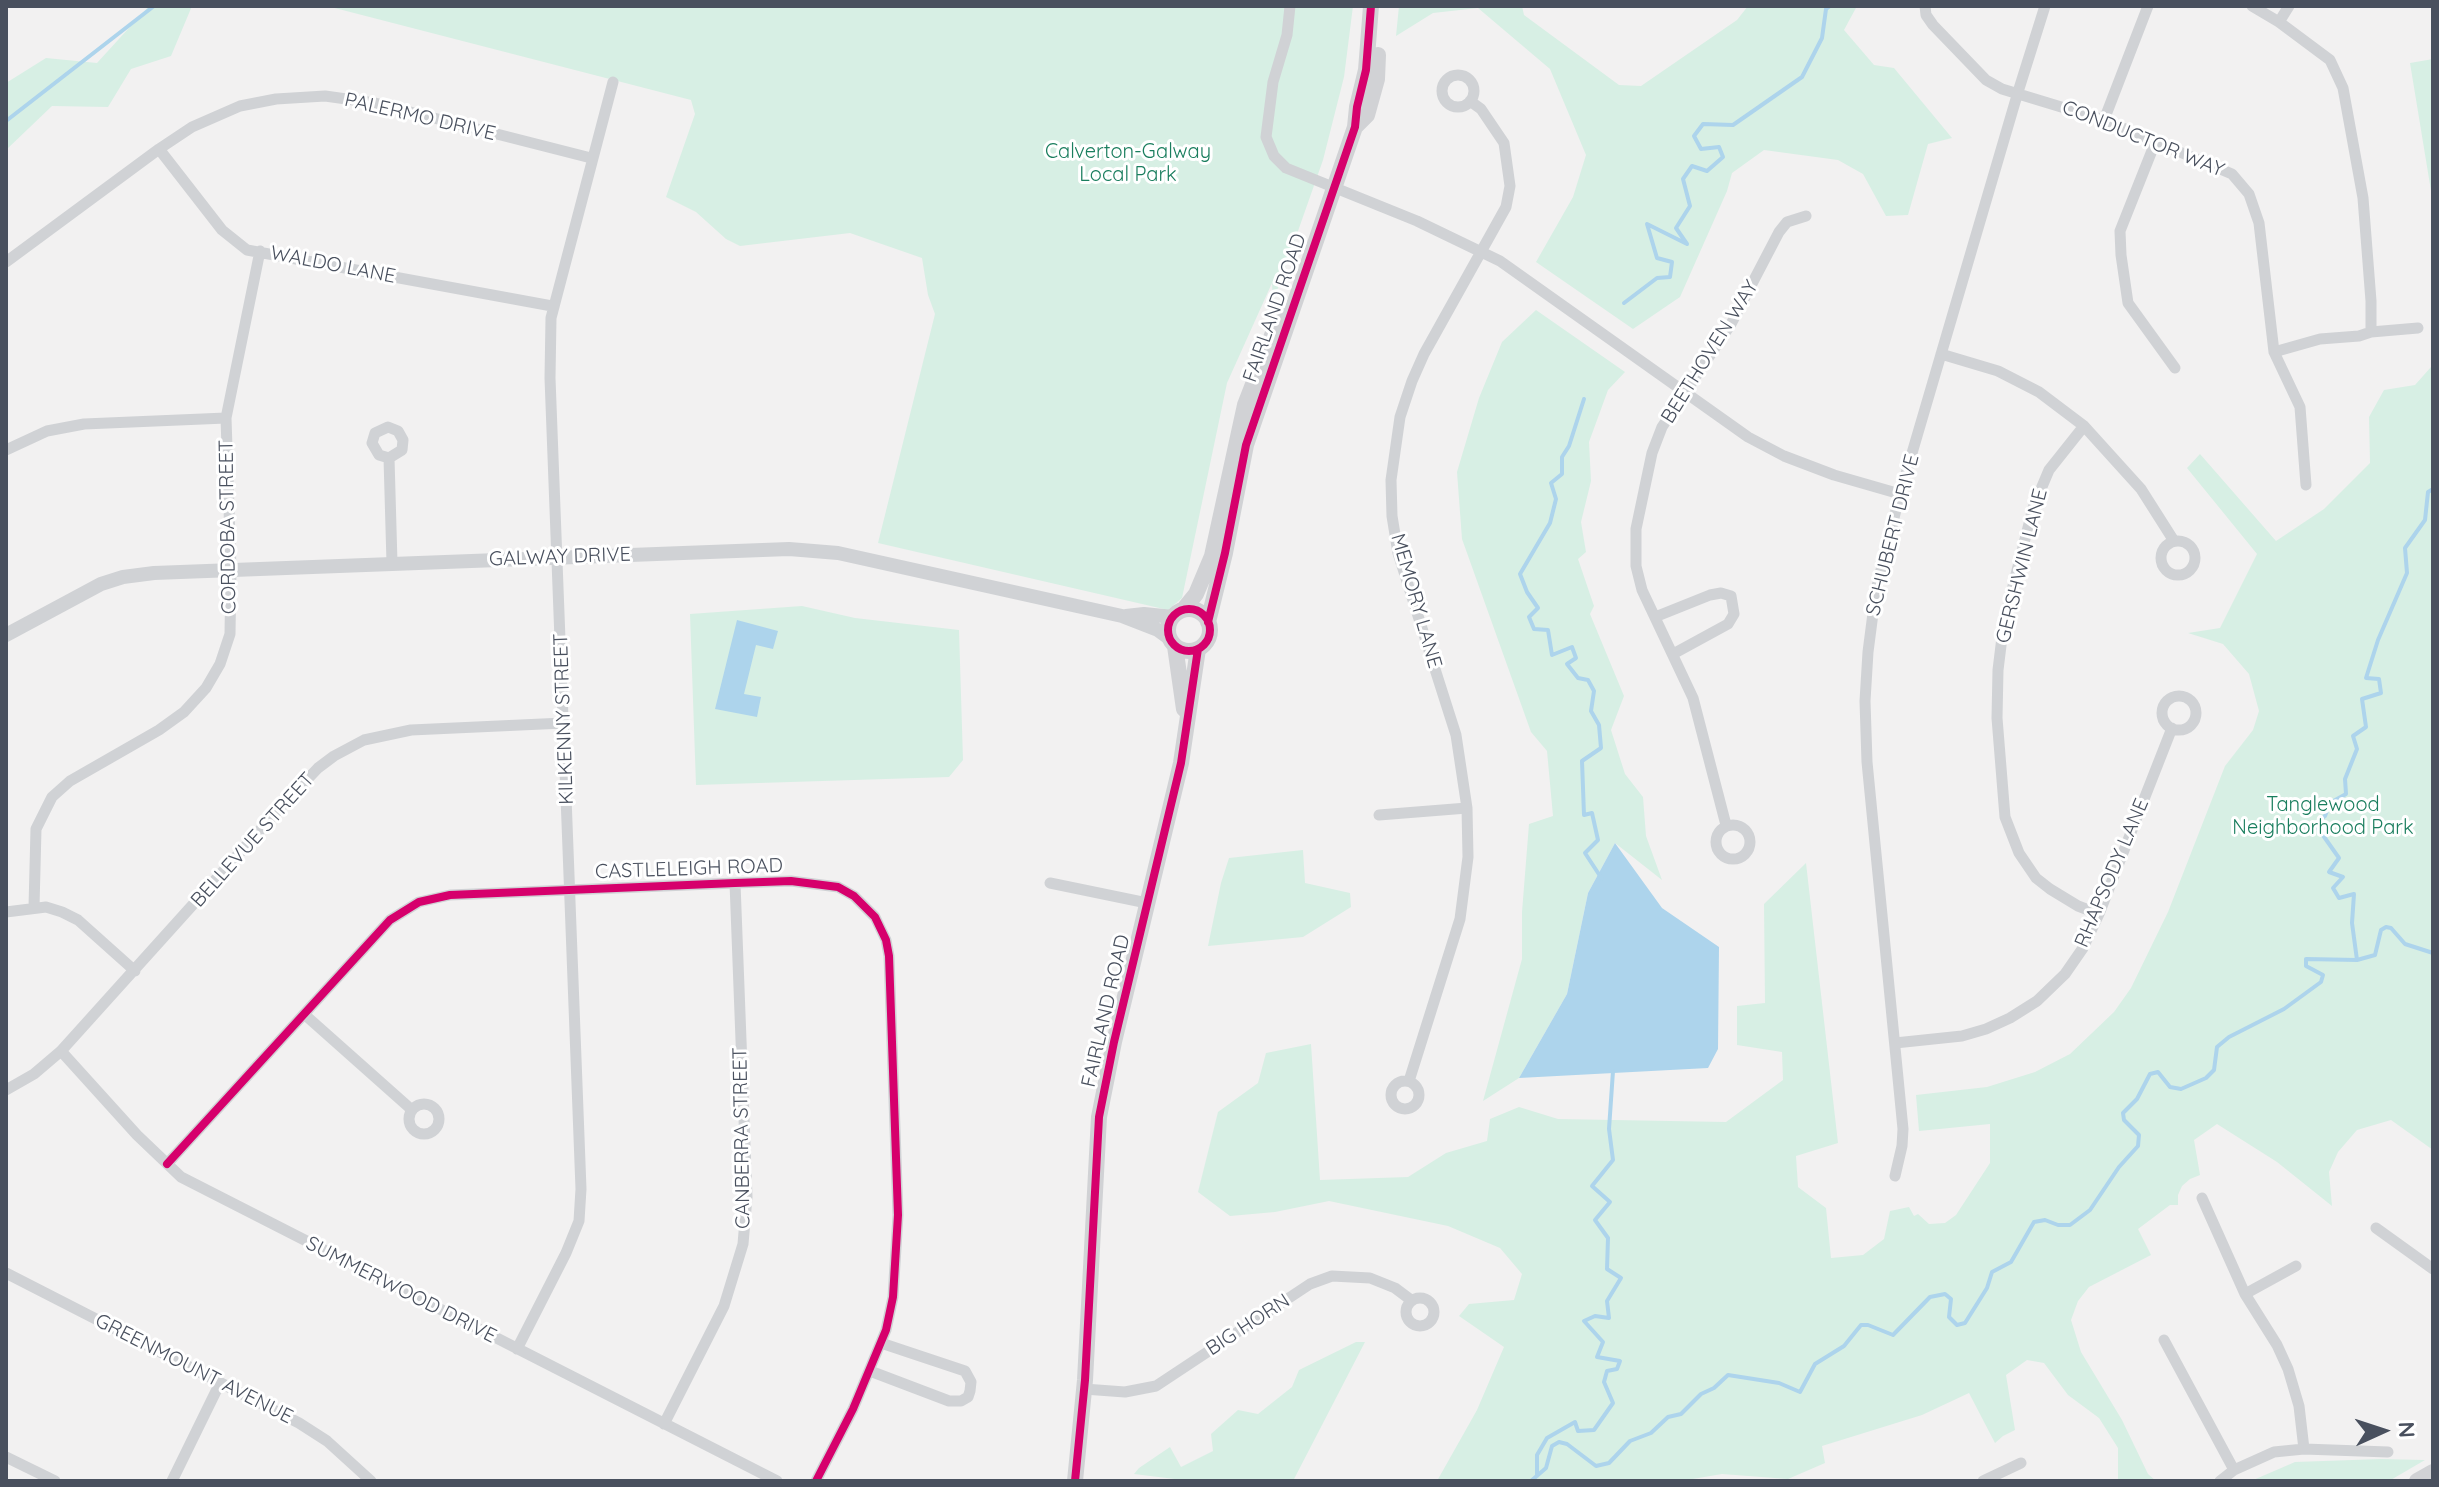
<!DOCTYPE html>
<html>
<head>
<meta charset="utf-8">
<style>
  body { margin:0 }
  #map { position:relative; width:2439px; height:1487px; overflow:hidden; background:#f2f1f1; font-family:Quicksand,sans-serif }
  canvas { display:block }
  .frame { position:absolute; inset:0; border:8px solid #49505e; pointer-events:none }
  .north { position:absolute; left:2343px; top:1391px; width:80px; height:80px; -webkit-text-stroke:6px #fff; paint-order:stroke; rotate:87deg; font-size:22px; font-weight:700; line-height:32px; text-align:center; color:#49505e }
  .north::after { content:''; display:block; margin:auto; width:28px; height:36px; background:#49505e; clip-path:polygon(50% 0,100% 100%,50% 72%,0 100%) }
</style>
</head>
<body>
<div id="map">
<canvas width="2439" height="1487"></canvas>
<div class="frame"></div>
<div class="north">N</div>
</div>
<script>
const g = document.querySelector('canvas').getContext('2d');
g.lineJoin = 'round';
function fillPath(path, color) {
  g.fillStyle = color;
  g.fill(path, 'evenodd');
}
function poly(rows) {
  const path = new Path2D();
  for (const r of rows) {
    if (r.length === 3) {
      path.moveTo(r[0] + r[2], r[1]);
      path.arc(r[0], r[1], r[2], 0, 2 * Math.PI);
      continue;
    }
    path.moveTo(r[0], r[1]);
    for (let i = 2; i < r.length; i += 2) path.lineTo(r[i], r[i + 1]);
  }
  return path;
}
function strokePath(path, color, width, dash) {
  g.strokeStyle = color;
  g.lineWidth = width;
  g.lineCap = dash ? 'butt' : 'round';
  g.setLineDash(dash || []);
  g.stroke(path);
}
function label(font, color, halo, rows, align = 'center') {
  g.font = font + ' Quicksand,sans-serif';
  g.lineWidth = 6;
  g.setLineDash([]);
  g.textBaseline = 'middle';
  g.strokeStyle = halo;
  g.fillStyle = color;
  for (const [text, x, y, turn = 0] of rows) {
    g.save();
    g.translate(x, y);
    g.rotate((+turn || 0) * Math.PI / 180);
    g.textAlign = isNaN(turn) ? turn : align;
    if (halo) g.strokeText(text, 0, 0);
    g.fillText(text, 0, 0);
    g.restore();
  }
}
fillPath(poly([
  [149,6,192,6,171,56,131,69,108,107,52,106,6,150,6,83,46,58,97,63],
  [327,6,1353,6,1344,77,1323,160,1273,302,1272,283,1227,383,1182,598,1168,610,878,543,935,314,928,295,922,258,850,233,740,246,726,239,696,212,666,197,695,114,691,100],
  [1399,6,1522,6,1524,15,1619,85,1641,86,1737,20,1748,6,1857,6,1844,30,1874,65,1894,68,1952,138,1928,144,1908,215,1886,216,1863,174,1838,160,1764,150,1732,173,1727,191,1680,297,1633,329,1536,262,1573,197,1586,155,1550,69,1478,8,1433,13,1396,36],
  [2433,59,2433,203,2410,63],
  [1536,310,1625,372,1608,390,1589,442,1591,481,1581,522,1586,552,1578,559,1594,606,1590,614,1624,696,1611,730,1625,774,1643,797,1646,836,1662,880,1615,843,1588,893,1567,994,1519,1078,1483,1101,1522,959,1522,912,1529,824,1553,816,1547,751,1531,732,1462,539,1457,472,1479,398,1502,342],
  [2433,357,2433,1150,2391,1120,2357,1130,2338,1152,2329,1172,2332,1206,2277,1162,2217,1124,2194,1140,2200,1175,2190,1179,2182,1186,2178,1195,2178,1205,2170,1205,2138,1229,2151,1255,2089,1287,2078,1301,2071,1320,2081,1352,2122,1420,2148,1474,2156,1481,2118,1481,2118,1448,2099,1418,2068,1395,2044,1363,2027,1360,2006,1375,2015,1430,2003,1436,1995,1443,1969,1393,1922,1415,1822,1446,1825,1463,1788,1479,1722,1474,1681,1481,1437,1481,1477,1410,1504,1347,1459,1316,1469,1304,1514,1300,1522,1274,1500,1248,1448,1226,1329,1201,1275,1212,1230,1216,1198,1192,1218,1112,1258,1083,1266,1053,1311,1044,1320,1180,1408,1177,1446,1153,1487,1141,1490,1119,1519,1107,1558,1119,1726,1122,1783,1080,1782,1052,1737,1045,1737,1006,1765,1003,1764,904,1806,863,1838,1143,1796,1156,1798,1187,1826,1208,1831,1258,1863,1255,1884,1239,1890,1211,1909,1207,1914,1216,1918,1214,1929,1224,1945,1223,1956,1215,1990,1163,1990,1124,1919,1131,1916,1095,1987,1087,2035,1072,2070,1054,2114,1012,2131,988,2168,912,2225,766,2253,730,2259,711,2249,674,2223,644,2188,633,2220,628,2257,554,2187,468,2200,454,2276,541,2324,509,2370,463,2369,417,2384,390,2415,385,2431,367],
  [802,606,855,618,959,630,963,760,949,777,696,785,690,614],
  [1303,850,1305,883,1350,893,1351,907,1303,937,1208,946,1221,883,1229,858],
  [1356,1342,1365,1342,1293,1481,1191,1481,1134,1474,1139,1468,1170,1447,1181,1467,1213,1451,1211,1434,1238,1410,1258,1414,1292,1387,1299,1370],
  [2381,1459,2425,1460,2389,1481,2251,1481,2295,1462]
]), '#d7efe4');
fillPath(poly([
  [737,620,778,631,773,649,756,645,744,694,761,697,757,717,715,709],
  [1615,843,1662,908,1719,947,1718,1049,1708,1068,1519,1078,1567,994,1588,893]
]), '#add4ec');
strokePath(poly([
  [6,121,154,6],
  [1624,303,1657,278,1670,277,1672,262,1657,258,1647,224,1687,244,1676,228,1690,206,1683,179,1692,166,1707,171,1723,157,1719,147,1701,149,1694,136,1703,124,1733,125,1802,77,1822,38,1826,9,1830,6],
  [1584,399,1569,446,1562,457,1562,474,1551,483,1556,499,1550,523,1520,574,1527,592,1538,608,1529,617,1534,629,1548,630,1552,655,1572,647,1576,658,1567,664,1578,678,1588,680,1594,691,1591,711,1599,725,1601,748,1582,761,1584,815,1592,813,1598,840,1585,853,1602,879],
  [2357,960,2352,923,2354,894,2339,898,2333,888,2343,877,2329,872,2339,858,2315,824,2325,816,2330,803,2346,794,2345,779,2357,749,2353,736,2366,727,2362,699,2381,693,2379,679,2366,678,2378,640,2407,573,2405,548,2425,520,2428,492,2433,489],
  [1537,1476,1537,1455,1547,1438,1575,1422,1578,1431,1594,1430,1613,1403,1604,1382,1607,1371,1617,1369,1620,1361,1597,1357,1603,1342,1584,1321,1595,1316,1609,1318,1607,1301,1621,1278,1607,1269,1608,1238,1595,1220,1610,1202,1592,1186,1613,1160,1609,1129,1613,1071],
  [1531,1481,1546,1468,1552,1446,1559,1442,1567,1444,1596,1466,1609,1463,1630,1441,1651,1433,1668,1417,1681,1414,1701,1394,1714,1388,1728,1375,1779,1383,1800,1392,1815,1364,1844,1346,1861,1325,1868,1325,1893,1335,1930,1297,1945,1294,1951,1299,1949,1317,1957,1325,1965,1323,1987,1288,1992,1272,2011,1262,2034,1222,2045,1220,2058,1225,2070,1225,2090,1210,2119,1167,2138,1146,2139,1135,2124,1120,2123,1113,2137,1099,2150,1074,2158,1072,2170,1087,2181,1089,2206,1078,2214,1070,2217,1047,2229,1037,2284,1009,2321,982,2323,975,2306,966,2306,959,2357,960,2375,955,2381,930,2386,927,2391,928,2405,944,2433,953]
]), '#add4ec', 4);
strokePath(poly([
  [1290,6,1287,35,1273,82,1266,137,1274,156,1286,168,1417,221,1500,261,1748,437,1784,456,1834,475,1900,494],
  [1925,6,1926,15,1933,25,1986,80,2002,89,2104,120,2232,174,2249,194,2259,223,2274,352,2300,407,2306,485],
  [2252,6,2279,22,2330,60,2343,88,2363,198,2371,301,2371,332,2359,336,2320,339,2274,352],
  [2279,22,2289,6],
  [1458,91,16],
  [2104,120,2148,6],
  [2155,143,2120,231,2121,255,2128,303,2175,368],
  [159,149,222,230,247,250,552,306],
  [6,262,159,149,192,127,240,106,276,99,325,96,375,103,591,158],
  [2371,332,2418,328],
  [1941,354,1998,371,2039,392,2084,426,2141,489,2174,541],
  [2084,426,2049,470,2033,508,2004,621,1998,670,1997,718,2005,817,2019,853,2036,878,2050,889,2078,906,2099,914],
  [6,450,47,431,84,424,226,418],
  [389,458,379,455,372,443,375,433,388,427,398,431,403,440,402,450,389,458,392,563],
  [2178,558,17],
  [1655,617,1710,595,1721,593,1731,596,1734,614,1728,624,1673,654],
  [2179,713,17],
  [1379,815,1467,808],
  [1733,842,17],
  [1726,825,1693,698,1642,590,1636,566,1636,529,1652,453,1662,427,1731,324,1779,232,1787,222,1806,216],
  [1050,883,1147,903],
  [34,907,36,829,52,797,70,781,159,730,184,712,206,688,220,664,230,634,231,569,226,418,260,251],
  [6,912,46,907,62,912,78,920,135,971],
  [304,1014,412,1110],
  [1895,1043,1962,1036,1986,1029,2010,1018,2037,1001,2065,974,2083,948,2099,914,2172,728],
  [61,1051,137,1135,181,1177,777,1481],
  [1405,1095,14],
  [1409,1081,1460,919,1468,857,1467,808,1456,735,1398,553,1392,516,1391,480,1400,417,1412,381,1424,354,1506,207,1510,186,1504,143,1481,109,1470,101],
  [6,1090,34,1074,61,1051,280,808,318,768,334,756,364,740,411,730,564,723],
  [424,1119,15],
  [167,1164,390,920,419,902,450,895,735,883,791,881,838,887,854,896,875,917,886,940,889,956,898,1215,893,1297,886,1330,853,1409,816,1481],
  [1895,1176,1902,1146,1903,1129,1867,762,1865,701,1868,652,1876,590,1900,494,2018,92,2045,6],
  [2202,1198,2245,1294,2277,1345,2288,1369,2299,1406,2304,1449],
  [2376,1228,2433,1269],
  [6,1273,299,1423,327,1441,371,1481],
  [2245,1294,2296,1266],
  [1420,1312,14],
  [2164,1340,2234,1470],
  [517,1349,566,1253,579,1221,581,1189,550,378,551,318,613,82],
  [870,1371,949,1401,961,1401,968,1397,970,1391,971,1382,965,1371,881,1343],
  [1084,1389,1125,1392,1156,1386,1310,1284,1332,1276,1370,1278,1395,1288,1411,1300],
  [664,1424,724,1306,743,1244,747,1197,735,883],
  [6,1457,55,1481],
  [172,1481,220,1383],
  [1983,1481,2021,1463],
  [2220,1481,2234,1470,2274,1452,2304,1449,2388,1452]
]), '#d0d2d5', 11);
strokePath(poly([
  [1126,616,1144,614,1173,617],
  [6,635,101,584,123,577,154,573,789,549,838,553,1122,616,1158,630,1169,638]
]), '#d0d2d5', 14);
strokePath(poly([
  [1355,127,1367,115,1377,79,1378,55],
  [1189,630,21],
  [1183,610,1196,594,1212,556,1245,405,1280,315],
  [1208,622,1225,553,1246,445,1355,127,1357,107,1366,70,1371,6],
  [1175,646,1184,709],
  [1075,1481,1085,1380,1099,1117,1114,1042,1181,763,1198,649],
  [2417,1481,2433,1472]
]), '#d1d2d5', 16);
strokePath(poly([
  [1189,630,21],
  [1208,622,1225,553,1246,445,1355,127,1357,107,1366,70,1371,6],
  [167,1164,390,920,419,902,450,895,735,883,791,881,838,887,854,896,875,917,886,940,889,956,898,1215,893,1297,886,1330,853,1409,816,1481],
  [1075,1481,1085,1380,1099,1117,1114,1042,1181,763,1198,649]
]), '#d6006c', 8);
label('20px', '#49505e', '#fff', [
  ["PALERMO DRIVE",420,117,13],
  ["CONDUCTOR WAY",2143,139,22],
  ["WALDO LANE",333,265,11],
  ["FAIRLAND ROAD",1275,308,-71],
  ["BEETHOVEN WAY",1710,352,-58],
  ["CORDOBA STREET",228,527,-91],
  ["SCHUBERT DRIVE",1893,535,-76],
  ["GALWAY DRIVE",560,557,-2],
  ["GERSHWIN LANE",2022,566,-76],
  ["MEMORY LANE",1416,601,74],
  ["KILKENNY STREET",564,719,-92],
  ["BELLEVUE STREET",253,840,-48],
  ["CASTLELEIGH ROAD",689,869,-2],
  ["RHAPSODY LANE",2112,873,-67],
  ["FAIRLAND ROAD",1106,1011,-77],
  ["CANBERRA STREET",742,1138,-91],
  ["SUMMERWOOD DRIVE",401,1290,27],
  ["BIG HORN",1248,1325,-33],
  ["GREENMOUNT AVENUE",194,1369,27]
]);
label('20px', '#1a7e5e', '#fff', [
  ["Calverton-Galway",1128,152],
  ["Local Park",1128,175],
  ["Tanglewood",2323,805],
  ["Neighborhood Park",2323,828]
]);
</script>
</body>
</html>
